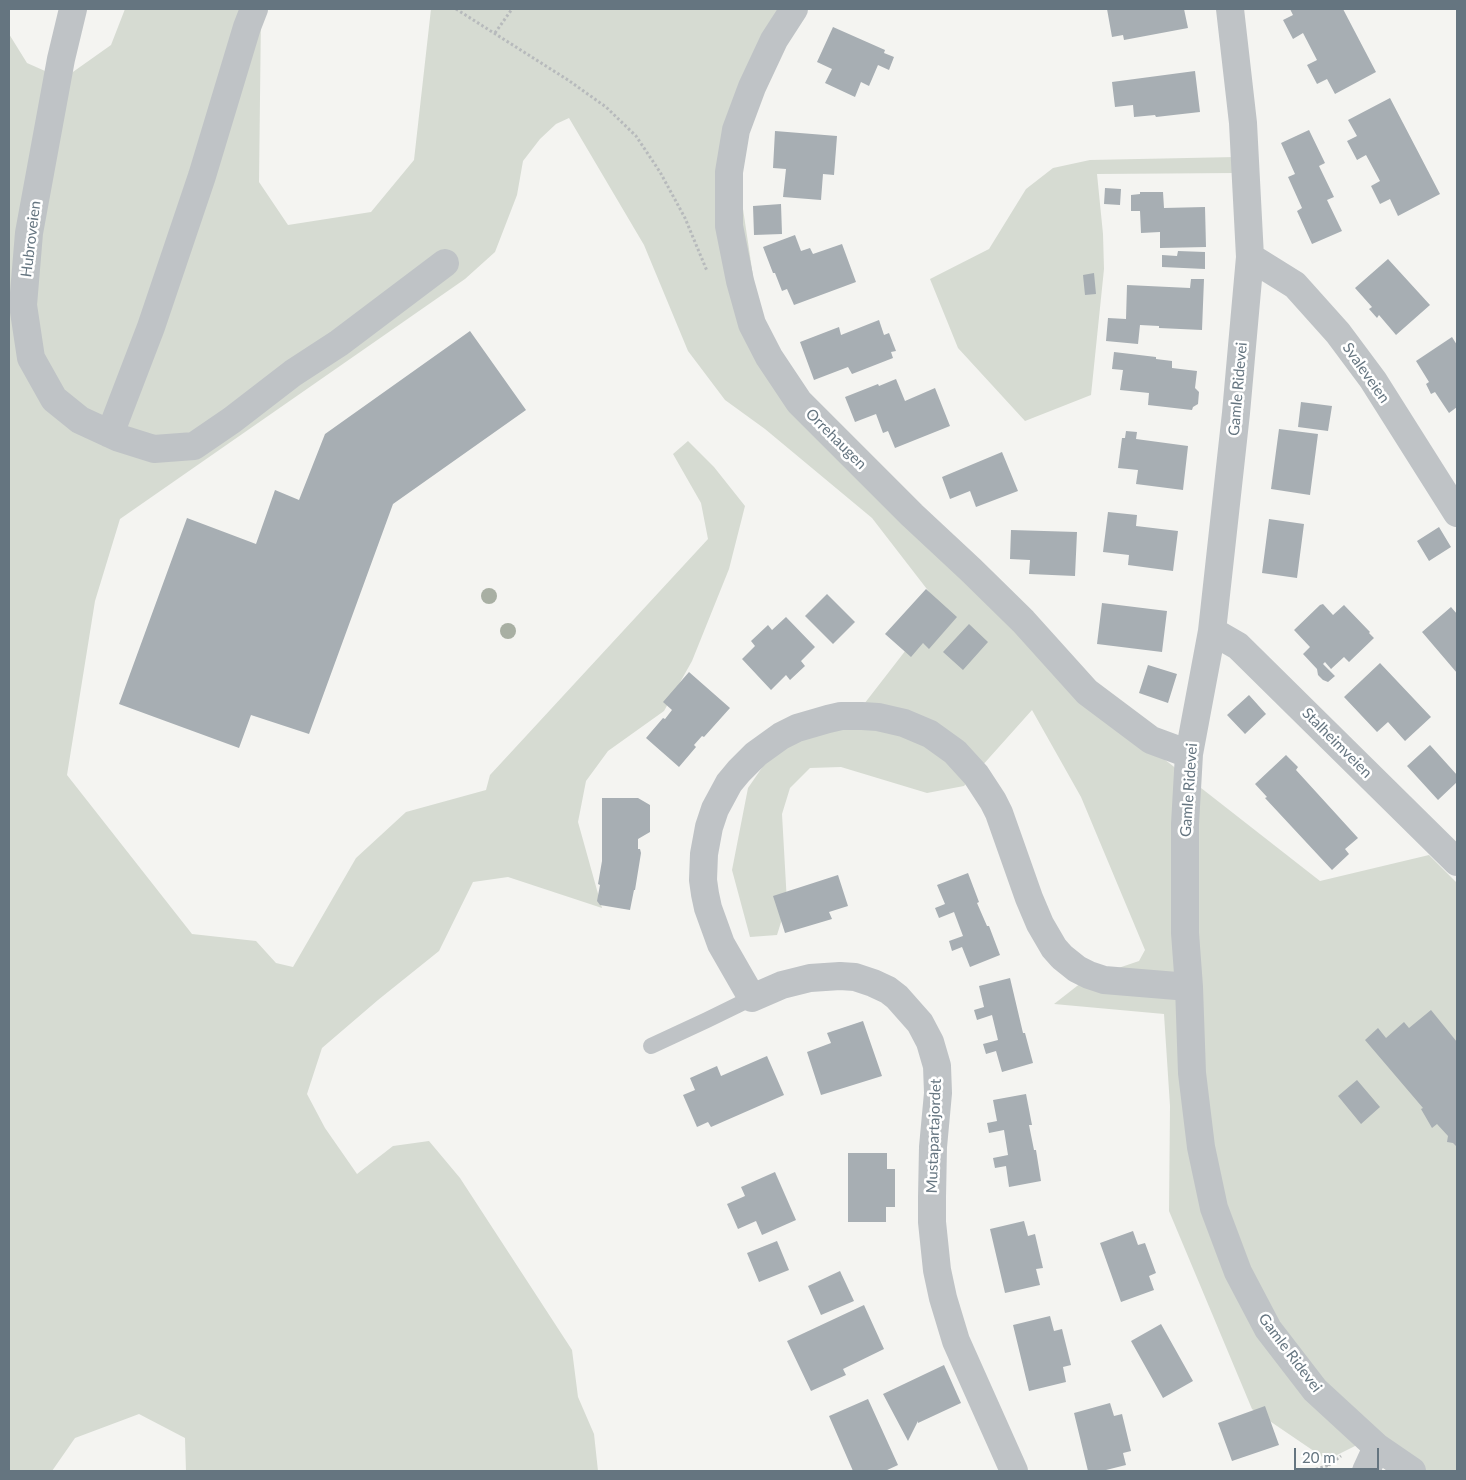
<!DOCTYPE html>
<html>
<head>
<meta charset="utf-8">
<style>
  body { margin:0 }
  #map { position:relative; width:1466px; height:1480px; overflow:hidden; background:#f4f4f1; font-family:Lato,sans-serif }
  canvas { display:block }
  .frame { position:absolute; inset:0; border:10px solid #657580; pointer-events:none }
  .scale { position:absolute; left:1294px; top:1448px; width:85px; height:22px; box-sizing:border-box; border:2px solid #657580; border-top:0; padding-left:6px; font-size:15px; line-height:18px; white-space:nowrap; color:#657580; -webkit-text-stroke:4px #fff; paint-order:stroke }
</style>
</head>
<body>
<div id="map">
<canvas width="1466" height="1480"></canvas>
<div class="frame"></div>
<div class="scale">20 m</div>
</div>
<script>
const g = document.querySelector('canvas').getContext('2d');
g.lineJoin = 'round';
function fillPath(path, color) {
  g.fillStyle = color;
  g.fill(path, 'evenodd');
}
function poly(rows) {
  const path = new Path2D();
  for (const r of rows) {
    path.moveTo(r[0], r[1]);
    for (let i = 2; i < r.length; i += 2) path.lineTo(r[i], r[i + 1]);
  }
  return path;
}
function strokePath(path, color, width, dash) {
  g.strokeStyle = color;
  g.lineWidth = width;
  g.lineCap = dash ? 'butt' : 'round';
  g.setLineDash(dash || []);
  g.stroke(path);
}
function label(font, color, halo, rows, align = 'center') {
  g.font = font + ' Lato,sans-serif';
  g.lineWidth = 5;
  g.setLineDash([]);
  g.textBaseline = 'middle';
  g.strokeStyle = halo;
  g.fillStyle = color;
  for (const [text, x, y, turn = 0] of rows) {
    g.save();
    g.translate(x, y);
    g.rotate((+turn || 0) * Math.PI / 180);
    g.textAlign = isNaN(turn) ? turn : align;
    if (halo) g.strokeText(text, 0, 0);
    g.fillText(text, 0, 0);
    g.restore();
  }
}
fillPath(poly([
  [125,9,257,9,261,13,259,182,288,225,371,212,414,160,431,9,794,9,729,115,763,343,929,536,1109,716,1320,881,1429,855,1457,883,1457,1471,1420,1471,1359,1444,1327,1460,1252,1409,1169,1211,1170,1106,1164,1014,1054,1004,1086,979,1139,961,1145,950,1081,797,1032,710,964,786,927,793,841,767,810,768,790,788,782,814,787,903,777,935,750,937,732,870,748,788,792,724,861,708,940,606,872,518,765,429,725,400,688,351,644,245,569,118,556,124,540,139,523,161,517,195,495,252,465,279,120,519,95,601,67,775,192,934,256,941,276,963,293,967,356,858,406,812,486,790,490,775,708,539,701,503,673,454,688,441,714,467,745,506,729,569,692,661,664,711,608,751,586,781,578,822,602,908,508,877,473,882,439,951,378,1000,322,1048,307,1094,325,1128,357,1174,393,1146,429,1141,460,1178,572,1350,578,1397,594,1434,598,1471,186,1471,185,1438,139,1414,75,1438,52,1471,9,1471,9,34,27,63,63,79,111,45],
  [1236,157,1236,173,1097,174,1103,234,1104,269,1091,395,1025,421,958,348,930,279,989,249,1026,189,1053,168,1090,160]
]), '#d6dbd2');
fillPath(poly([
  [1107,9,1184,9,1188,28,1124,40,1123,35,1112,37],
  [1290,9,1343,9,1376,72,1335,94,1327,79,1317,84,1307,65,1317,60,1303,33,1293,39,1283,20,1293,15],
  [833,27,885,50,884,53,894,57,889,70,878,65,869,86,861,82,855,97,825,83,832,69,817,62],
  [1195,71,1200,112,1156,117,1155,115,1134,117,1133,105,1115,107,1112,82],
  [1390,98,1440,194,1398,216,1390,199,1380,204,1371,186,1380,181,1366,155,1357,160,1347,141,1357,136,1348,120],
  [1309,130,1325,163,1319,166,1334,197,1327,200,1342,231,1312,244,1297,211,1302,208,1288,177,1295,174,1281,143],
  [775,131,837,136,834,175,823,174,821,200,783,197,786,169,773,168],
  [1105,188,1121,189,1120,205,1104,204],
  [1140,192,1163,192,1164,208,1205,207,1206,247,1160,248,1160,232,1141,233,1140,211,1131,211,1131,195,1140,194],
  [781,204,782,234,754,235,753,206],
  [795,235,801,251,810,248,813,254,842,244,856,282,794,305,787,289,782,291,775,273,773,273,763,247],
  [1178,251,1205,252,1205,269,1162,267,1162,255,1177,256],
  [1388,259,1430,305,1396,335,1379,315,1377,318,1369,309,1372,307,1355,288],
  [1094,273,1096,294,1085,295,1083,275],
  [1191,279,1204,279,1202,330,1159,328,1159,326,1140,325,1138,344,1106,341,1108,318,1126,319,1127,285,1190,288],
  [879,320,884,335,889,333,896,351,891,352,893,358,852,374,848,367,814,380,800,342,839,327,841,335],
  [470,331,526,410,393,504,309,734,251,715,239,748,119,704,187,518,256,544,275,490,299,500,325,434],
  [1452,337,1457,345,1457,407,1449,413,1435,392,1431,394,1426,384,1429,382,1416,361],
  [1114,352,1156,357,1156,359,1172,361,1172,368,1197,371,1195,388,1199,392,1198,404,1193,407,1192,410,1148,405,1149,393,1120,390,1123,370,1112,369],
  [896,379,905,401,935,388,950,426,895,448,888,431,883,433,876,414,855,422,845,397,878,384,879,386],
  [1301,402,1332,406,1328,431,1298,427],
  [1279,429,1318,434,1310,495,1271,489],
  [1126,431,1137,432,1136,439,1188,446,1183,490,1136,484,1138,470,1118,468,1122,438,1125,438],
  [1002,452,1018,491,976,507,970,491,950,499,942,477],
  [1108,512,1137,515,1136,526,1178,531,1173,571,1128,565,1129,555,1103,552],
  [1269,519,1304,524,1297,578,1262,573],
  [1439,527,1451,547,1429,561,1417,541],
  [1011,530,1077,532,1075,576,1029,574,1030,560,1010,559],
  [926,589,957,617,929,649,923,643,911,657,885,634],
  [827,594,855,622,833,644,805,616],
  [1102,603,1167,611,1162,652,1097,644],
  [1323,604,1333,615,1344,605,1370,632,1369,633,1374,638,1349,662,1344,657,1331,669,1325,662,1323,664,1335,676,1328,682,1323,680,1318,675,1317,669,1303,654,1310,647,1294,630,1320,605],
  [1451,607,1457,614,1457,673,1422,632],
  [786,617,815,647,801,661,805,666,790,680,786,675,771,690,742,659,755,646,751,641,768,625,772,630],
  [969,624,988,642,963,670,943,652],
  [1380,663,1431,717,1405,741,1388,722,1377,732,1344,697],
  [1148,665,1177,674,1168,703,1139,693],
  [689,672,730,708,704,737,702,736,694,745,696,747,679,767,646,738,663,718,665,719,672,710,663,702],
  [1249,695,1266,714,1245,734,1227,715],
  [1430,745,1457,775,1457,782,1438,800,1407,766],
  [1286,755,1298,767,1296,770,1358,838,1345,849,1349,854,1332,870,1265,798,1267,797,1255,784],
  [602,798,638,798,650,805,650,832,638,839,638,849,640,849,641,853,635,890,634,890,630,910,600,905,597,901,600,885,598,884,602,861],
  [968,873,979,902,977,903,987,926,989,926,1000,955,970,967,962,947,952,951,949,941,963,936,954,912,939,918,935,908,945,904,937,885],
  [838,875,848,906,829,912,832,919,785,933,773,896],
  [1010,978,1023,1033,1025,1033,1033,1063,1002,1072,996,1051,986,1054,983,1044,998,1040,992,1015,977,1020,974,1010,984,1007,979,986],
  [1431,1010,1457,1042,1457,1147,1453,1143,1447,1142,1448,1136,1437,1124,1432,1128,1421,1109,1423,1108,1365,1040,1378,1028,1386,1038,1404,1022,1409,1028],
  [863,1021,882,1076,821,1095,807,1052,831,1043,827,1033],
  [767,1056,784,1095,711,1127,708,1122,697,1127,683,1095,695,1090,690,1078,717,1066,721,1076],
  [1357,1080,1380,1107,1361,1124,1338,1096],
  [1026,1094,1032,1125,1029,1125,1034,1150,1036,1150,1041,1181,1009,1187,1006,1166,995,1168,993,1158,1008,1155,1004,1130,989,1133,987,1123,997,1121,993,1100],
  [848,1153,887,1153,887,1169,895,1169,895,1207,886,1207,886,1222,848,1222],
  [775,1172,796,1220,762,1235,756,1221,738,1229,727,1204,745,1196,741,1187],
  [1024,1221,1028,1236,1035,1234,1043,1268,1036,1269,1040,1285,1005,1293,990,1229],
  [1133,1231,1138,1245,1145,1243,1156,1273,1149,1276,1154,1290,1121,1302,1100,1243],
  [777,1241,789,1270,759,1282,747,1253],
  [840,1271,854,1301,821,1315,808,1286],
  [864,1305,884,1349,843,1369,846,1375,811,1391,787,1341],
  [1050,1316,1054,1331,1062,1329,1071,1365,1063,1367,1066,1382,1029,1391,1013,1325],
  [1161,1324,1193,1381,1163,1398,1131,1341],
  [944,1365,961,1403,918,1423,918,1421,908,1441,883,1394],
  [868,1399,898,1465,885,1471,853,1471,829,1416],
  [1110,1403,1114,1416,1122,1414,1131,1451,1123,1453,1126,1465,1102,1471,1088,1471,1074,1413],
  [1265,1406,1279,1445,1232,1461,1218,1423]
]), '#a7aeb3');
strokePath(poly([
  [456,9,568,80,606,107,636,136,660,172,685,218,707,271],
  [495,33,512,9],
  [1311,1471,1329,1465],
  [1328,1471,1329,1465,1341,1456]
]), '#b7babc', 3, [2.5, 2.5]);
strokePath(poly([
  [651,1046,707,1020,752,998]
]), '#bfc3c6', 16);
strokePath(poly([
  [73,9,61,59,29,233,23,305,31,358,54,399,80,420,119,438,154,449,194,446,232,420,293,373,339,343,445,263],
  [794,9,774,40,752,87,736,130,729,172,729,226,740,281,752,324,769,357,799,402,912,515,971,570,1023,621,1087,692,1151,740,1189,754],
  [1230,9,1243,123,1250,257,1236,413,1212,631,1189,754,1185,824,1185,933,1189,987,1192,1073,1201,1147,1214,1208,1238,1272,1268,1329,1315,1390,1377,1447,1412,1471],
  [1250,257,1295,285,1338,333,1373,380,1457,513],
  [110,434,151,327,202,176,247,27,254,9],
  [1212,631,1238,646,1457,862],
  [1014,1471,956,1341,943,1298,937,1270,932,1222,932,1197,933,1147,938,1093,937,1066,930,1042,920,1023,897,997,888,990,873,983,855,977,840,976,810,978,782,985,752,998,721,944,708,908,705,894,703,880,704,854,709,827,715,809,729,783,739,771,756,754,781,736,797,728,828,719,841,716,862,716,878,717,904,723,930,734,955,752,976,775,993,801,999,813,1029,898,1040,924,1054,948,1062,957,1077,969,1089,975,1104,980,1189,987],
  [1366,1471,1377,1447]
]), '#bfc3c6', 28);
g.fillStyle = '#a8afa3';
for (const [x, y] of [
  [489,596],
  [508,631]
]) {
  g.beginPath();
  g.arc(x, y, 8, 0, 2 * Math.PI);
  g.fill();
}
label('15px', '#657580', '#fff', [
  ["Hubroveien",31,239,-83],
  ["Svaleveien",1366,373,55],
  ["Gamle Ridevei",1238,389,-85],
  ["Orrehaugen",836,439,45],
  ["Stalheimveien",1337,743,45],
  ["Gamle Ridevei",1189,790,-86],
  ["Mustapartajordet",934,1136,-88],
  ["Gamle Ridevei",1290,1353,53]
]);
</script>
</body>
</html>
